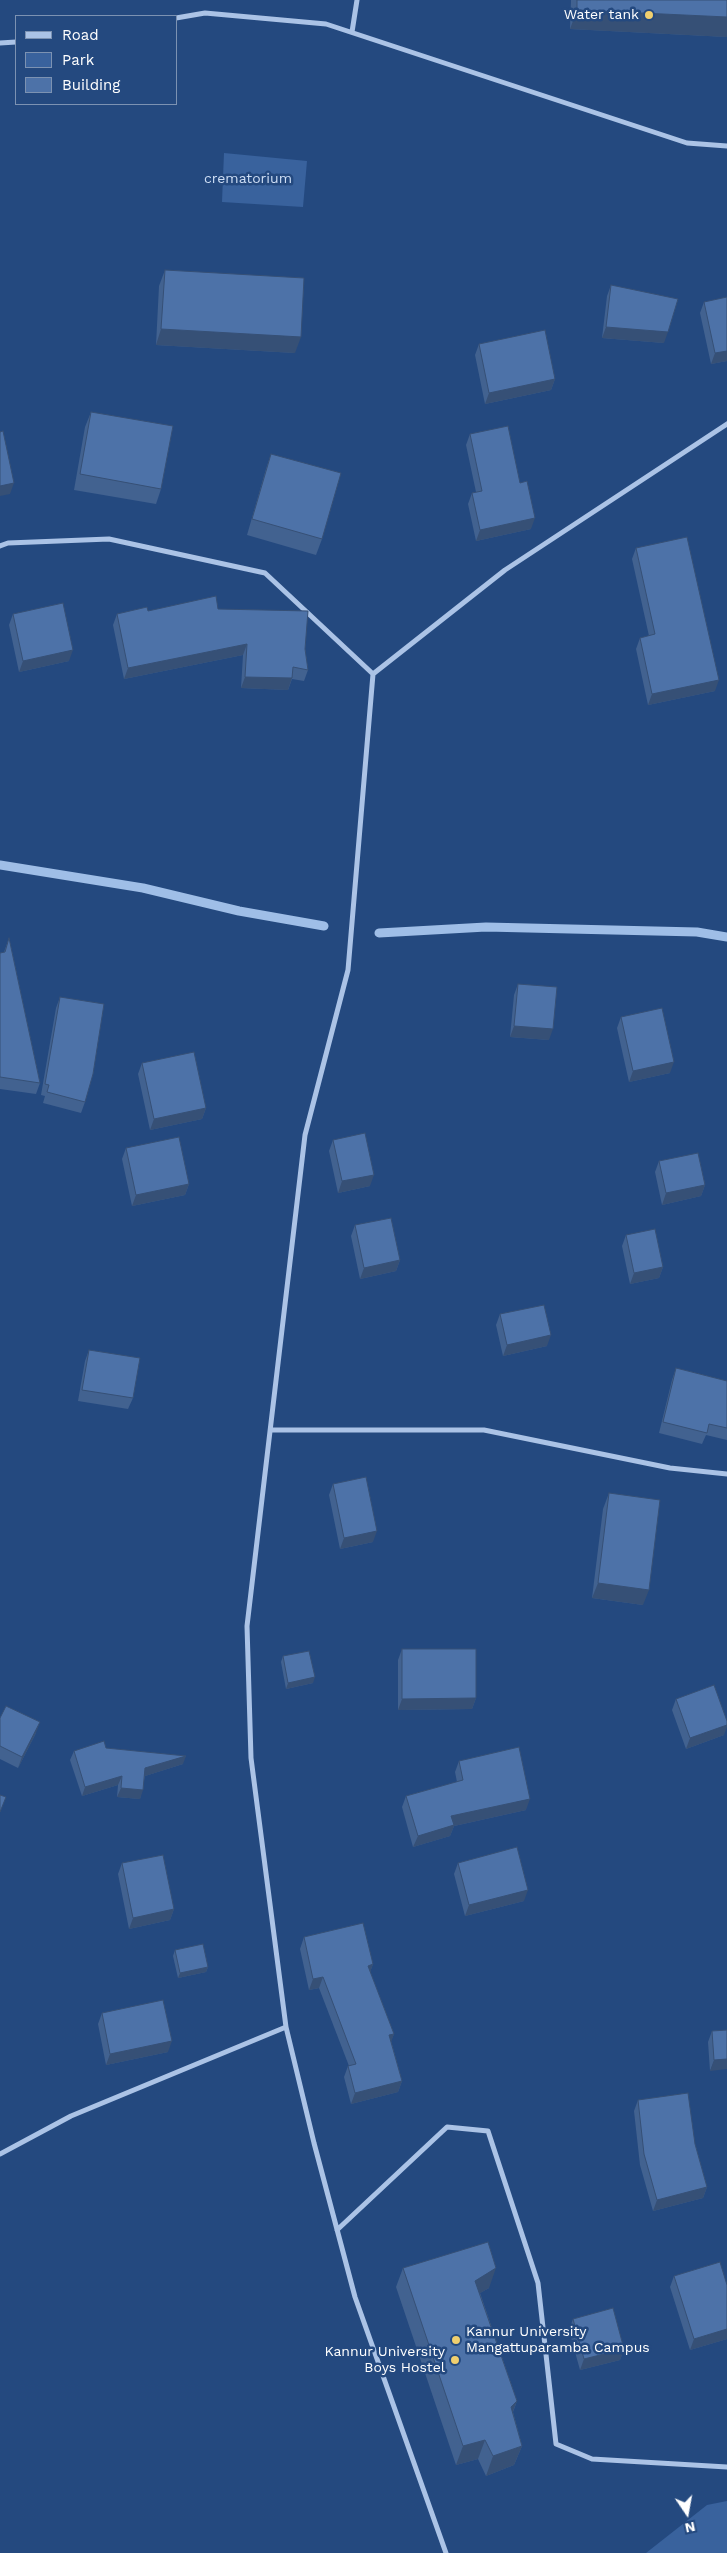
<!DOCTYPE html>
<html>
<head>
<meta charset="utf-8">
<style>
  body { margin:0 }
  #map { position:relative; width:727px; height:2553px; overflow:hidden; background:#24497f; font-family:"Work Sans",sans-serif }
  canvas { display:block }
  .legend { position:absolute; left:15px; top:15px; width:162px; height:90px; box-sizing:border-box; background:#24497f; border:1px solid #7c92b2; margin:0; padding:6px 9px; list-style:none; font-size:15px; color:#fff }
  .legend li { display:flex; align-items:center; gap:10px; height:25px }
  .legend b { width:25px; border:1px solid #7c92b2 }
  .north { position:absolute; left:662px; top:2488px; width:50px; height:50px; -webkit-text-stroke:4px #24497f; paint-order:stroke; rotate:168deg; font-size:14px; font-weight:700; line-height:20px; text-align:center; color:#fff }
  .north::after { content:''; display:block; margin:auto; width:18px; height:22px; background:#fff; clip-path:polygon(50% 0,100% 100%,50% 72%,0 100%) }
</style>
</head>
<body>
<div id="map">
<canvas width="727" height="2553"></canvas>
<ul class="legend">
<li><b style="height:6px;background:#abc3e6"></b>Road</li>
<li><b style="height:14px;background:#39629d"></b>Park</li>
<li><b style="height:14px;background:#4d72a8"></b>Building</li>
</ul>
<div class="north">N</div>
</div>
<script>
const g = document.querySelector('canvas').getContext('2d');
g.lineJoin = 'round';
function fillPath(path, color) {
  g.fillStyle = color;
  g.fill(path, 'evenodd');
}
function poly(rows) {
  const path = new Path2D();
  for (const r of rows) {
    path.moveTo(r[0], r[1]);
    for (let i = 2; i < r.length; i += 2) path.lineTo(r[i], r[i + 1]);
  }
  return path;
}
function strokePath(path, color, width, dash) {
  g.strokeStyle = color;
  g.lineWidth = width;
  g.lineCap = dash ? 'butt' : 'round';
  g.setLineDash(dash || []);
  g.stroke(path);
}
function label(font, color, halo, rows, align = 'center') {
  g.font = font + ' "Work Sans",sans-serif';
  g.lineWidth = 5;
  g.setLineDash([]);
  g.textBaseline = 'middle';
  g.strokeStyle = halo;
  g.fillStyle = color;
  for (const [text, x, y, turn = 0] of rows) {
    g.save();
    g.translate(x, y);
    g.rotate((+turn || 0) * Math.PI / 180);
    g.textAlign = isNaN(turn) ? turn : align;
    if (halo) g.strokeText(text, 0, 0);
    g.fillText(text, 0, 0);
    g.restore();
  }
}
fillPath(poly([
  [224,153,307,161,303,207,222,202],
  [727,2501,727,2553,646,2553,707,2505]
]), '#39629d');
strokePath(poly([
  [0,865,143,888,239,911,324,926],
  [379,933,486,927,697,932,727,937]
]), '#9fbee7', 9);
strokePath(poly([
  [176,18,205,13,326,24,687,143,727,146],
  [352,32,357,0],
  [0,43,16,42],
  [0,546,8,543,109,539,265,573,373,674],
  [271,1430,484,1430,670,1468,727,1474],
  [0,2154,71,2116,286,2027],
  [337,2230,447,2127,488,2131,538,2283,556,2444,592,2459,727,2467],
  [446,2553,355,2297,314,2143,286,2027,251,1758,247,1626,305,1135,348,970,373,674,505,570,727,424]
]), '#abc3e6', 5);
fillPath(poly([
  [571,0,727,0,727,37,570,29],
  [165,270,295,353,156,345,159,286],
  [611,285,664,343,602,338,607,296],
  [704,302,727,361,711,364,700,313],
  [479,344,555,379,551,390,485,404,475,355],
  [91,412,161,489,156,504,74,490,85,427],
  [470,434,520,483,531,529,476,541,468,504,472,493,476,492,466,445],
  [271,454,322,539,316,555,247,535,266,469],
  [636,548,715,691,648,705,636,649,640,638,649,636,632,559],
  [218,609,305,649,308,670,304,681,292,679,288,690,241,688,243,655,124,679,113,625,117,614,148,611],
  [13,614,69,661,19,672,9,625],
  [9,938,40,1083,36,1094,0,1089,0,953,4,952],
  [518,984,549,1040,510,1037,514,995],
  [60,997,85,1102,81,1113,43,1103,45,1096,41,1095,56,1008],
  [621,1017,670,1073,629,1082,617,1028],
  [142,1063,206,1108,202,1119,150,1130,138,1074],
  [333,1140,370,1186,338,1193,329,1151],
  [126,1148,189,1184,185,1195,132,1206,122,1159],
  [659,1161,705,1185,701,1196,662,1205,655,1172],
  [355,1225,400,1260,396,1271,360,1279,351,1236],
  [626,1235,663,1267,659,1278,630,1284,622,1246],
  [500,1314,547,1346,503,1356,496,1325],
  [89,1350,133,1398,128,1409,78,1401,85,1361],
  [676,1368,727,1381,727,1440,706,1435,702,1444,659,1433,672,1380],
  [333,1484,373,1542,340,1549,329,1495],
  [609,1493,643,1605,592,1598,603,1509],
  [402,1649,476,1698,472,1709,398,1710,398,1660],
  [283,1656,313,1683,286,1689,281,1662],
  [676,1699,724,1735,686,1749,672,1710],
  [0,1718,36,1733,18,1768,0,1759],
  [106,1748,183,1764,145,1776,140,1799,117,1797,118,1785,82,1796,70,1760,74,1751],
  [459,1761,526,1810,454,1826,450,1836,413,1847,402,1807,406,1796,457,1782,455,1772],
  [122,1863,174,1909,170,1920,129,1929,118,1874],
  [458,1863,524,1901,465,1916,454,1874],
  [304,1937,373,1964,370,1972,394,2034,391,2041,402,2081,398,2092,351,2104,344,2077,348,2066,349,2066,319,1988,309,1990,300,1949],
  [175,1950,208,1967,206,1972,178,1978,173,1956],
  [102,2013,168,2052,106,2065,98,2024],
  [727,2030,710,2071,708,2042,712,2031],
  [638,2100,695,2144,707,2187,703,2198,653,2211,640,2165,634,2111],
  [403,2268,489,2288,480,2293,517,2401,513,2412,522,2446,514,2465,486,2476,478,2459,456,2465,396,2287],
  [674,2276,727,2285,727,2339,690,2350,670,2287],
  [573,2319,624,2349,620,2360,580,2370,569,2330]
]), '#426290');
fillPath(poly([
  [577,10,727,17,727,37,570,29],
  [606,327,668,332,664,343,602,338],
  [161,329,301,337,295,353,156,345],
  [727,351,727,361,711,364,715,353],
  [555,379,551,390,485,404,489,393],
  [14,483,10,494,0,496,0,486],
  [535,518,531,529,476,541,480,530],
  [247,644,243,655,124,679,128,668],
  [73,650,69,661,19,672,23,661],
  [245,677,292,678,288,690,241,688],
  [719,680,715,691,648,705,652,694],
  [514,1026,553,1029,549,1040,510,1037],
  [674,1062,670,1073,629,1082,633,1071],
  [206,1108,202,1119,150,1130,154,1119],
  [374,1175,370,1186,338,1193,342,1181],
  [189,1184,185,1195,132,1206,136,1195],
  [705,1185,701,1196,662,1205,666,1193],
  [400,1260,396,1271,360,1279,364,1268],
  [663,1267,659,1278,630,1284,634,1273],
  [551,1335,547,1346,503,1356,507,1345],
  [377,1531,373,1542,340,1549,344,1538],
  [598,1583,649,1590,643,1605,592,1598],
  [315,1677,313,1683,286,1689,288,1683],
  [476,1698,472,1709,398,1710,402,1699],
  [40,1722,36,1733,18,1768,22,1757],
  [727,1725,727,1727,724,1735,686,1749,690,1738],
  [186,1756,183,1764,142,1777,145,1768],
  [122,1776,118,1785,82,1796,85,1787],
  [121,1788,143,1790,140,1799,117,1797],
  [530,1799,526,1810,454,1826,450,1836,413,1847,418,1836,451,1816],
  [528,1890,524,1901,465,1916,469,1905],
  [174,1909,170,1920,129,1929,133,1918],
  [373,1964,369,1975,368,1966],
  [208,1967,206,1972,178,1978,180,1973],
  [323,1977,319,1988,309,1990,313,1979],
  [394,2034,390,2045,389,2035],
  [172,2041,168,2052,106,2065,110,2054],
  [727,2059,727,2069,710,2071,714,2060],
  [402,2081,398,2092,351,2104,355,2093],
  [707,2187,703,2198,653,2211,657,2200],
  [496,2268,489,2288,468,2300,475,2281],
  [727,2329,727,2339,690,2350,694,2339],
  [624,2349,620,2360,580,2370,584,2359],
  [517,2401,509,2421,511,2407],
  [485,2440,478,2459,456,2465,463,2446],
  [522,2446,514,2465,486,2476,493,2456]
]), '#365076');
const building = poly([
  [577,0,727,0,727,17,577,10,577,0],
  [165,270,304,278,301,337,161,329,165,270],
  [611,285,678,299,668,332,606,327,611,285],
  [727,297,727,351,715,353,704,302,727,297],
  [545,330,555,379,489,393,479,344,545,330],
  [91,412,173,426,161,489,80,474,91,412],
  [508,426,520,483,527,481,535,518,480,530,472,493,482,491,470,434,508,426],
  [3,431,14,483,0,486,0,432,3,431],
  [271,454,341,473,322,539,252,519,271,454],
  [687,537,719,680,652,694,640,638,655,634,636,548,687,537],
  [216,596,218,609,308,611,305,649,308,670,293,667,292,678,245,677,247,644,128,668,117,614,147,607,148,611,216,596],
  [63,603,73,650,23,661,13,614,63,603],
  [9,938,40,1083,0,1077,0,953,5,952,9,938],
  [518,984,557,987,553,1029,514,1026,518,984],
  [60,997,104,1004,93,1074,85,1102,47,1092,49,1085,45,1084,60,997],
  [662,1008,674,1062,633,1071,621,1017,662,1008],
  [194,1052,206,1108,154,1119,142,1063,194,1052],
  [365,1133,374,1175,342,1181,333,1140,365,1133],
  [179,1137,189,1184,136,1195,126,1148,179,1137],
  [698,1153,705,1185,666,1193,659,1161,698,1153],
  [391,1218,400,1260,364,1268,355,1225,391,1218],
  [655,1229,663,1267,634,1273,626,1235,655,1229],
  [544,1305,551,1335,507,1345,500,1314,544,1305],
  [89,1350,140,1358,133,1398,82,1390,89,1350],
  [676,1368,727,1381,727,1428,709,1424,707,1433,663,1422,676,1368],
  [366,1477,377,1531,344,1538,333,1484,366,1477],
  [609,1493,660,1500,649,1590,598,1583,609,1493],
  [402,1649,476,1649,476,1698,402,1699,402,1649],
  [309,1651,315,1677,288,1683,283,1656,309,1651],
  [714,1685,727,1721,727,1725,690,1738,676,1699,714,1685],
  [6,1706,40,1722,22,1757,0,1746,0,1718,6,1706],
  [104,1741,106,1748,186,1756,145,1768,143,1790,121,1788,122,1776,85,1787,74,1751,104,1741],
  [519,1747,530,1799,451,1816,454,1825,418,1836,406,1796,463,1780,459,1761,519,1747],
  [0,1795,6,1797,0,1812,0,1795],
  [517,1847,528,1890,469,1905,458,1863,517,1847],
  [163,1855,174,1909,133,1918,122,1863,163,1855],
  [363,1923,373,1964,368,1966,394,2034,389,2035,402,2081,355,2093,348,2066,356,2064,323,1977,313,1979,304,1937,363,1923],
  [203,1944,208,1967,180,1973,175,1950,203,1944],
  [163,2000,172,2041,110,2054,102,2013,163,2000],
  [727,2030,727,2059,714,2060,712,2031,727,2030],
  [688,2093,695,2144,707,2187,657,2200,644,2154,638,2100,688,2093],
  [488,2242,496,2268,475,2281,517,2401,511,2407,522,2446,493,2456,485,2440,463,2446,403,2268,488,2242],
  [720,2262,727,2285,727,2329,694,2339,674,2276,720,2262],
  [613,2308,624,2349,584,2359,573,2319,613,2308]
]);
fillPath(building, '#4d72a8');
strokePath(building, '#365076', 1);
for (const [x, y, r, color] of [
  [649,15,5,"#f0cf6f"],
  [456,2340,5,"#f0cf6f"],
  [455,2360,5,"#f0cf6f"]
]) {
  const dot = new Path2D();
  dot.arc(x, y, r, 0, 2 * Math.PI);
  g.fillStyle = color;
  g.fill(dot);
  strokePath(dot, '#24497f', 2);
}
label('14px', '#fff', '#24497f', [
  ["Water tank",639,15],
  ["Kannur University",466,2332,"left"],
  ["Mangattuparamba Campus",466,2348,"left"],
  ["Kannur University",445,2352],
  ["Boys Hostel",445,2368]
], 'right');
label('14px', '#cedef5', '#24497f', [
  ["crematorium",248,179]
]);
</script>
</body>
</html>
